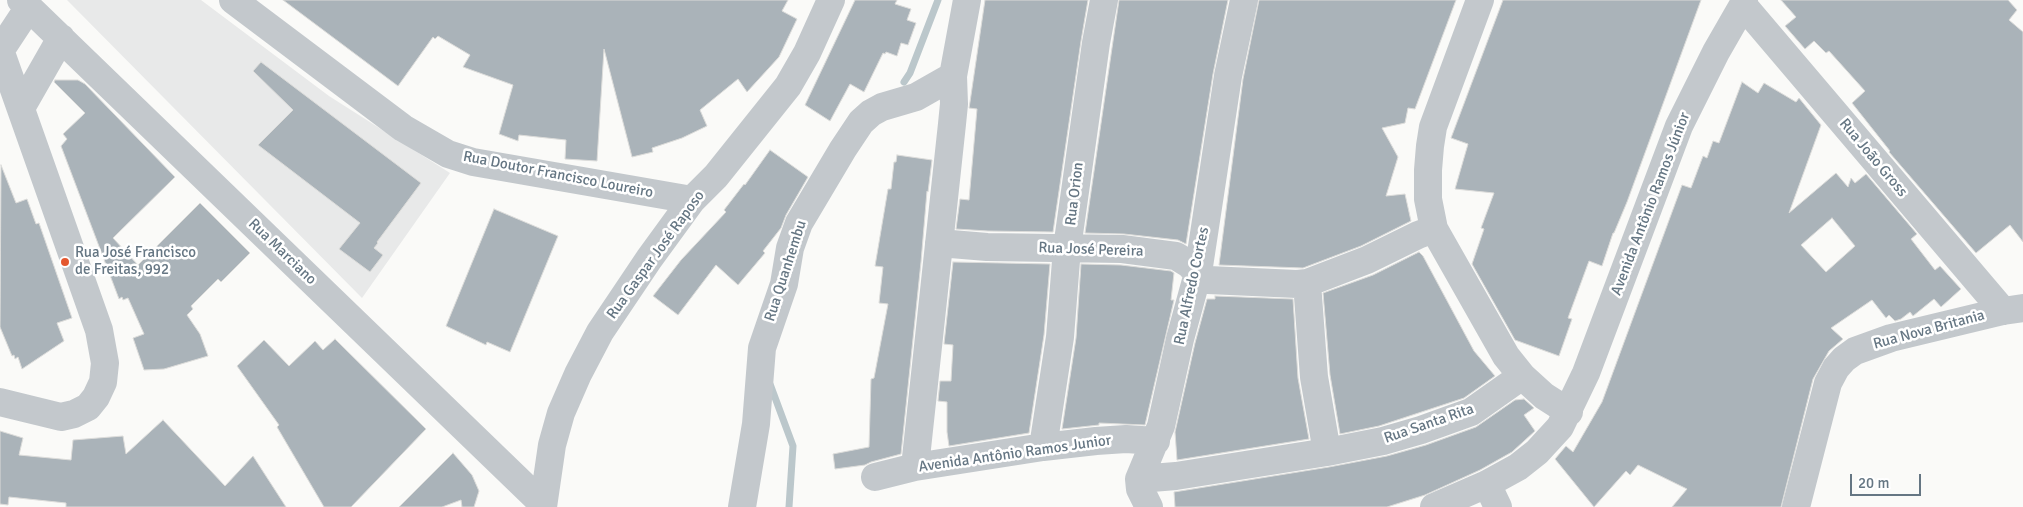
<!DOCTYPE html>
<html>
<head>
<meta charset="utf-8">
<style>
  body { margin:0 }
  #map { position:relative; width:2023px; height:507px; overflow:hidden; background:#fafaf8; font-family:Signika,sans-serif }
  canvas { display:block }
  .scale { position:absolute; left:1850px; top:474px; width:71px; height:22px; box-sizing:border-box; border:2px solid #657683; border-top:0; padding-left:6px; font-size:15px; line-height:18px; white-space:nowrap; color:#657683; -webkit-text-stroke:4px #fff; paint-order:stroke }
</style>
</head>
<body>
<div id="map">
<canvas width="2023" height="507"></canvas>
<div class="scale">20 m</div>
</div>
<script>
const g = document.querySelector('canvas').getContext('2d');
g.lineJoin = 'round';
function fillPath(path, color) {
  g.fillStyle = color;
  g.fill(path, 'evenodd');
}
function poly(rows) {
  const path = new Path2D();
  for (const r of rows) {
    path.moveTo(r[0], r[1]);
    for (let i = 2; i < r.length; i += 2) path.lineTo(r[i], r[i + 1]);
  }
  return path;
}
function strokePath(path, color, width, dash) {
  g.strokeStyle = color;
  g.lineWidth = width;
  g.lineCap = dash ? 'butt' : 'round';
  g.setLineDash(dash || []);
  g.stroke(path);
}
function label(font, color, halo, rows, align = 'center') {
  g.font = font + ' Signika,sans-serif';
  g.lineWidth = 5;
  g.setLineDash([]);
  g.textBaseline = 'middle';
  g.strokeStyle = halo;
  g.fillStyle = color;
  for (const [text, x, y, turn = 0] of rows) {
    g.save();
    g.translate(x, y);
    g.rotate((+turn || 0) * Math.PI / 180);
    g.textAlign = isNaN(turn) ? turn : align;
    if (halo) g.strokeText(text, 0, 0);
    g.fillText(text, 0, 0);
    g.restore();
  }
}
fillPath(poly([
  [67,0,201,0,329,96,450,173,362,298]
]), '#e8e9e9');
strokePath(poly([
  [904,82,910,73,938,0],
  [770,384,793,446,789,507]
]), '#bbc7cb', 7);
const building = poly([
  [283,0,788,0,782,11,797,19,779,57,747,92,738,79,700,110,707,126,682,138,652,148,653,152,632,157,604,49,597,161,565,159,566,140,519,135,518,141,499,134,513,85,463,67,470,55,438,36,435,39,433,37,398,86,283,0],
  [855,0,897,0,895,4,911,9,907,20,916,23,908,45,901,43,897,56,886,52,885,54,883,53,864,92,850,84,830,121,805,105,855,0],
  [985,0,1088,0,1081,41,1053,232,988,231,956,229,960,199,969,200,977,109,969,108,970,102,985,0],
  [1119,0,1228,0,1213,74,1186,244,1178,240,1124,234,1085,233,1119,0],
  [1259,0,1456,0,1415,109,1408,108,1405,123,1382,128,1398,157,1386,196,1405,194,1411,221,1361,246,1303,268,1219,265,1243,79,1259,0],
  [1503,0,1701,0,1627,202,1614,233,1613,233,1602,266,1589,261,1568,318,1572,319,1559,356,1515,340,1472,264,1484,229,1481,228,1494,193,1455,189,1468,144,1451,138,1503,0],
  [1781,0,2008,0,2017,10,2009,20,2023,32,2023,242,2010,225,1976,253,1889,152,1890,151,1852,103,1865,91,1829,51,1826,53,1814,41,1805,49,1785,26,1796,17,1781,0],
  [261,62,421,183,377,242,378,243,374,248,383,255,370,272,339,249,360,223,258,145,293,110,253,71,261,62],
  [55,80,78,80,85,84,175,177,113,238,138,265,200,203,250,253,221,282,218,279,191,306,193,309,187,315,200,334,208,356,164,369,144,370,133,338,144,334,128,298,123,300,122,297,119,299,61,146,67,139,63,134,85,113,54,82,55,80],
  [1742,82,1758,93,1764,83,1796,102,1799,98,1821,125,1789,213,1836,173,1848,187,1851,178,1855,183,1866,174,1917,234,1911,239,1935,270,1940,266,1961,289,1941,307,1934,299,1913,316,1910,312,1901,319,1895,321,1889,315,1886,318,1872,300,1831,328,1843,339,1829,351,1813,379,1781,507,1672,507,1687,489,1638,465,1630,475,1626,471,1594,507,1555,459,1566,446,1573,452,1602,402,1682,185,1691,188,1703,156,1707,158,1713,141,1719,143,1742,82],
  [1832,218,1855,246,1826,272,1801,245,1832,218],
  [770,150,808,177,786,215,781,228,763,251,765,253,738,285,716,265,678,315,653,296,681,260,726,212,724,210,744,184,745,185,770,150],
  [897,155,932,160,928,192,927,191,921,262,901,454,871,462,865,465,835,469,833,454,869,447,871,379,874,378,888,304,879,303,883,267,875,266,888,189,891,189,894,162,896,162,897,155],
  [1,165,16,203,27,199,36,224,39,223,72,318,57,323,64,341,22,369,18,357,15,359,14,355,12,356,0,327,1,165],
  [494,209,558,236,510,352,487,342,486,345,446,326,494,209],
  [1419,252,1423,256,1474,351,1495,376,1464,398,1379,426,1340,434,1330,375,1323,293,1373,275,1419,252],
  [953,262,1050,264,1044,335,1029,433,949,446,947,432,947,402,938,401,940,381,951,381,953,345,944,344,953,262],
  [1081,264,1121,265,1171,271,1174,273,1171,300,1174,300,1145,425,1099,423,1099,425,1062,429,1076,338,1081,264],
  [1215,296,1293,299,1298,378,1309,439,1177,460,1175,432,1195,343,1207,299,1215,299,1215,296],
  [335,339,426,429,351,507,324,507,277,427,279,425,237,366,264,340,289,366,315,341,323,350,335,339],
  [1524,399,1534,408,1524,415,1535,431,1512,452,1480,470,1425,495,1387,507,1175,507,1174,492,1329,467,1387,456,1426,445,1476,427,1515,400,1524,399],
  [163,420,225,486,253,456,286,507,66,507,66,503,9,497,8,505,0,504,0,431,23,438,19,455,71,460,73,440,123,436,126,454,163,420],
  [453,453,472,475,479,491,474,507,462,507,461,500,442,507,399,507,453,453]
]);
fillPath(building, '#aab3b9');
strokePath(building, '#dcdcda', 1);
strokePath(poly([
  [21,0,543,504],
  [233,0,403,128,448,154,473,162,692,200],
  [1480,0,1433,127,1430,146,1428,170,1428,199,1434,229,1506,356,1522,376,1544,396,1569,412],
  [1743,5,2003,311],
  [0,50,99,330,105,363,103,382,96,397,88,407,74,414,61,417,0,402],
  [0,51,29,7],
  [21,108,61,38],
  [939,243,987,247,1122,249,1176,256,1189,264,1202,278,1208,280,1297,284,1307,283,1367,260,1418,235,1434,229],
  [1307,283,1314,377,1327,452],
  [1043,447,1060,337,1067,248,1096,43,1104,0],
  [915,467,952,124,954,104,953,76,967,0],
  [875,477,915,467,1043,447,1096,441,1126,439,1156,441],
  [1139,479,1176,476,1327,452,1383,441,1421,430,1471,412,1522,376],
  [1487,484,1498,507],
  [543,507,552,445,561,413,578,374,600,332,649,259,692,200,716,176,788,86,807,53,831,0],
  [742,507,756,424,762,348,784,284,790,248,799,223,843,149,861,122,871,113,882,107,916,97,953,76],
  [1149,507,1140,489,1139,479,1161,426,1180,339,1198,273,1228,76,1244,0],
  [1434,507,1487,484,1518,467,1537,452,1560,427,1586,373,1679,126,1716,52,1743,5,1744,0],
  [1796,507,1828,383,1836,368,1844,359,1855,351,1891,338,2003,311,2023,308]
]), '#c3c8cc', 28);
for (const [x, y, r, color] of [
  [65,262,5,"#e4572e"]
]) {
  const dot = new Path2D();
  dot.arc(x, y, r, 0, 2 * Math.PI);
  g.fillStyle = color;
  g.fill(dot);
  strokePath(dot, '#fff', 2);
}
label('15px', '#657683', '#fff', [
  ["Rua João Gross",1873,158,50],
  ["Rua Doutor Francisco Loureiro",558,175,11],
  ["Rua Orion",1075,194,-83],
  ["Avenida Antônio Ramos Júnior",1651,204,-69],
  ["Rua José Pereira",1091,250,2],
  ["Rua Marciano",282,252,44],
  ["Rua Gaspar José Raposo",656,255,-54],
  ["Rua Quanhembu",786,271,-72],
  ["Rua Alfredo Cortes",1192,286,-78],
  ["Rua Nova Britania",1929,330,-15],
  ["Rua Santa Rita",1429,424,-19],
  ["Avenida Antônio Ramos Junior",1015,454,-8]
]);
label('15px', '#657683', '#fff', [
  ["Rua José Francisco",75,253],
  ["de Freitas, 992",75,270]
], 'left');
</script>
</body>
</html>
